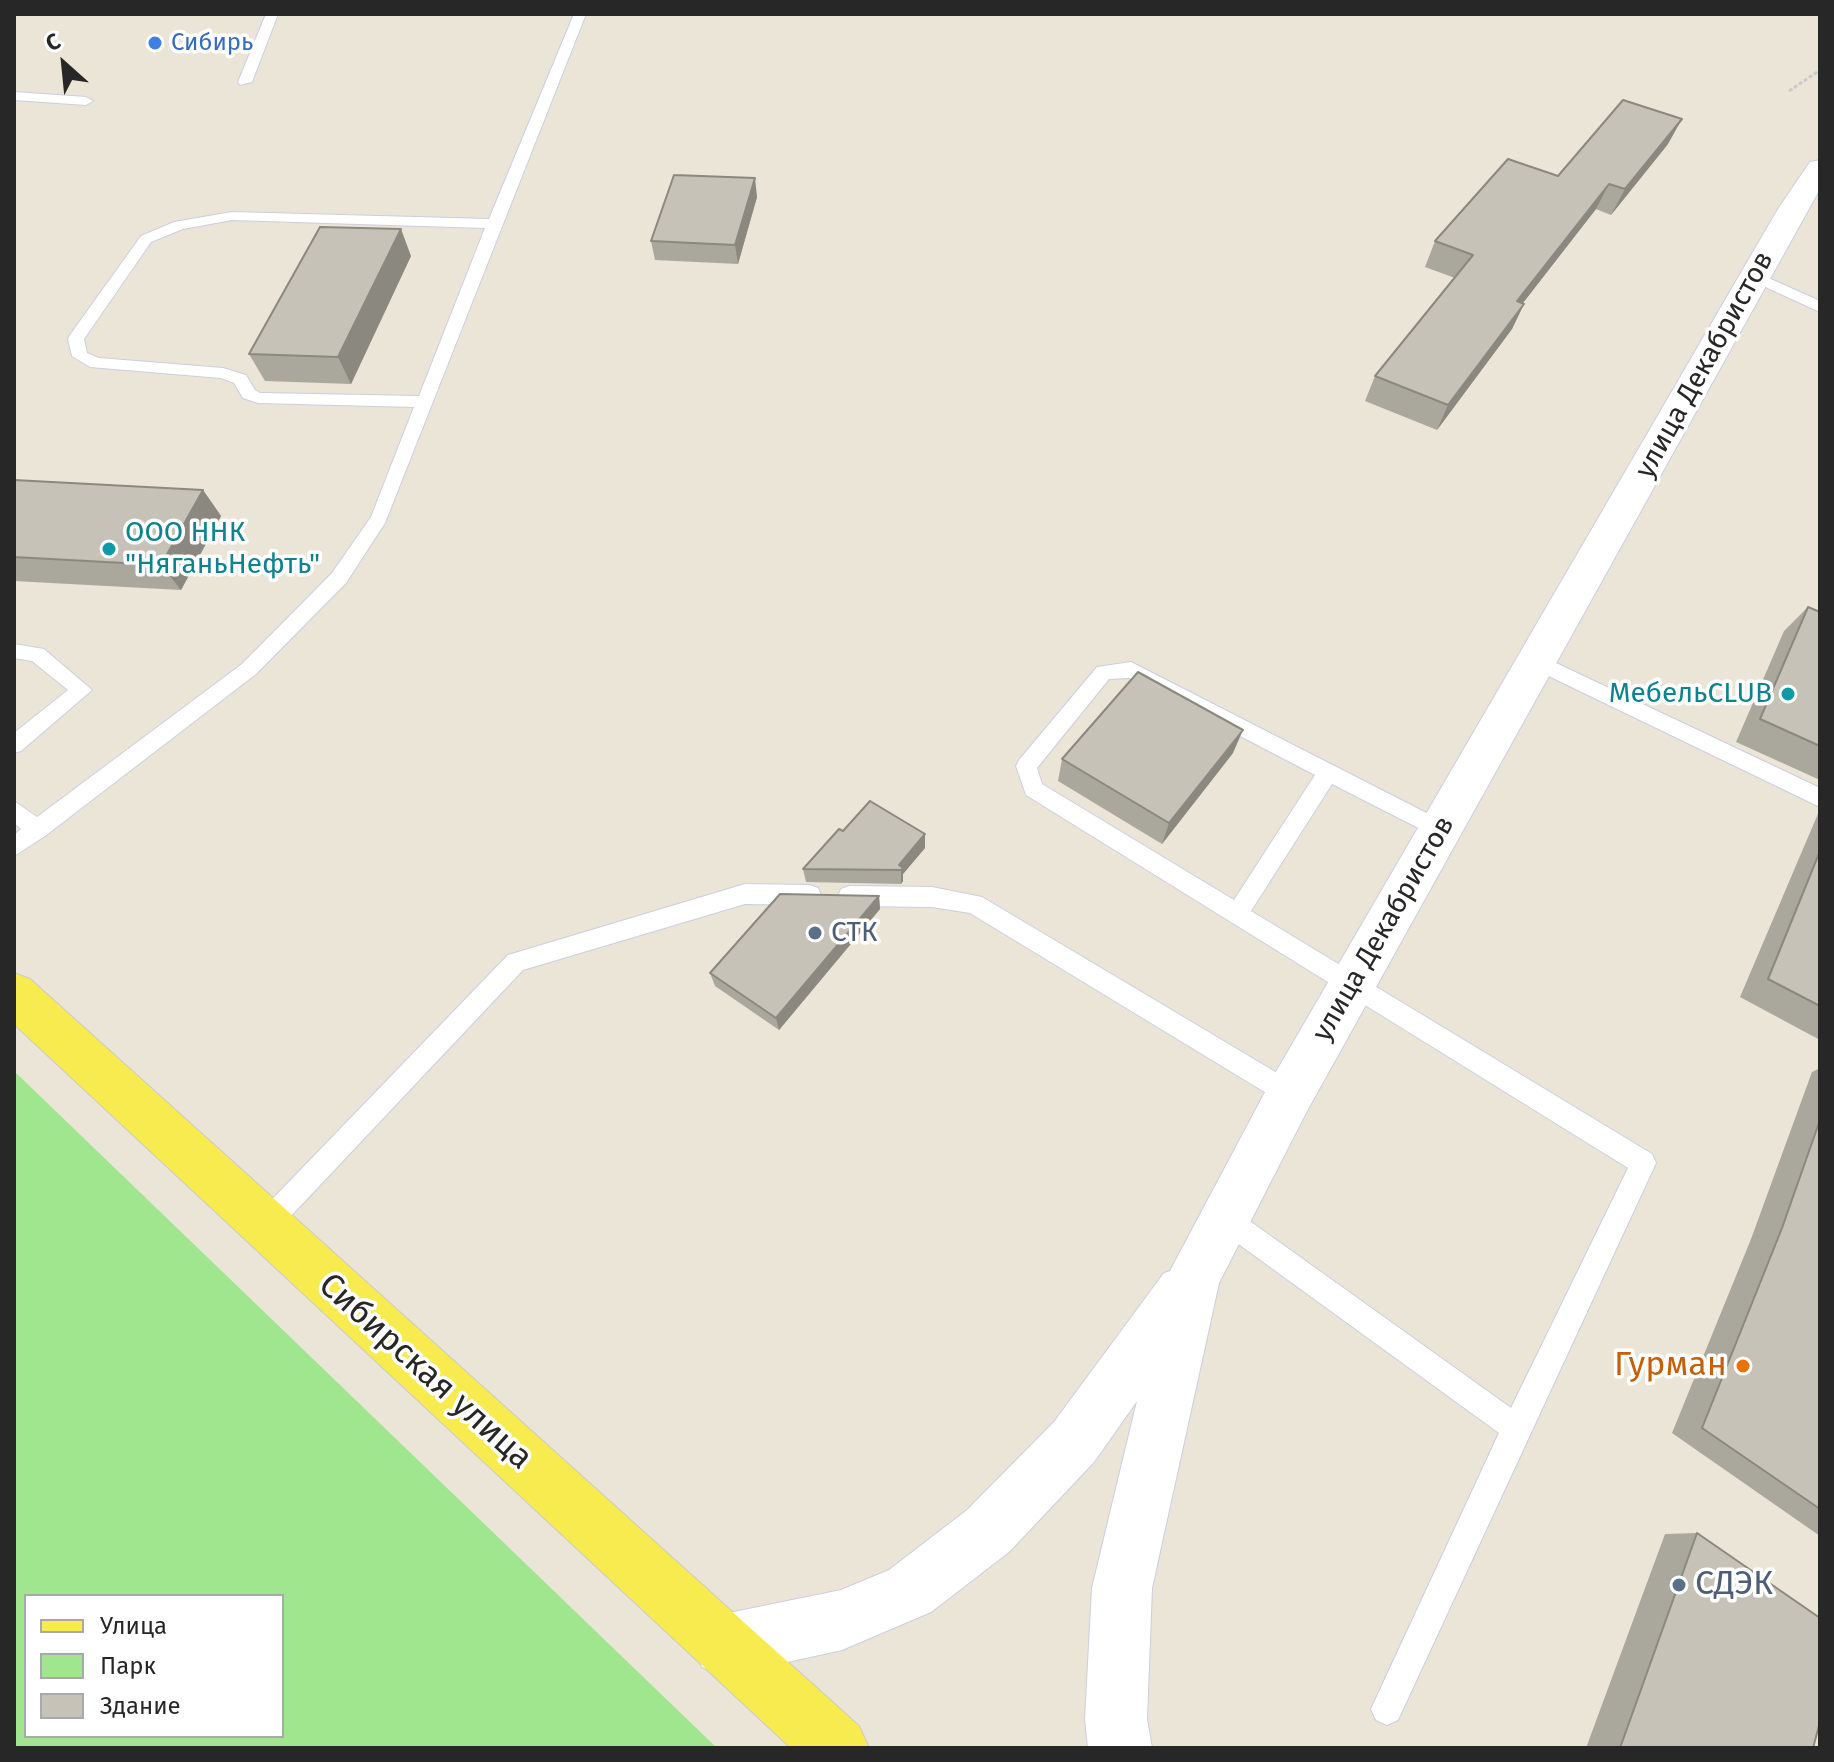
<!DOCTYPE html>
<html>
<head>
<meta charset="utf-8">
<style>
  body { margin:0 }
  #map { position:relative; width:1834px; height:1762px; overflow:hidden; background:#ebe5d7; font-family:"Fira Sans",sans-serif }
  canvas { display:block }
  .frame { position:absolute; inset:0; border:16px solid #272727; pointer-events:none }
  .legend { position:absolute; left:24px; top:1594px; width:260px; height:144px; box-sizing:border-box; background:#fff; border:2px solid #a9a9a9; margin:0; padding:10px 14px; list-style:none; font-size:24px; color:#272727 }
  .legend li { display:flex; align-items:center; gap:16px; height:40px }
  .legend b { width:40px; border:2px solid #a9a9a9 }
  .north { position:absolute; left:24px; top:24px; width:80px; height:80px; -webkit-text-stroke:6px #fff; paint-order:stroke; rotate:333deg; font-size:22px; font-weight:700; line-height:32px; text-align:center; color:#272727 }
  .north::after { content:''; display:block; margin:auto; width:28px; height:36px; background:#272727; clip-path:polygon(50% 0,100% 100%,50% 72%,0 100%) }
</style>
</head>
<body>
<div id="map">
<canvas width="1834" height="1762"></canvas>
<div class="frame"></div>
<ul class="legend">
<li><b style="height:10px;background:#f8eb4f"></b>Улица</li>
<li><b style="height:22px;background:#9fe68f"></b>Парк</li>
<li><b style="height:22px;background:#c6c2b7"></b>Здание</li>
</ul>
<div class="north">С</div>
</div>
<script>
const g = document.querySelector('canvas').getContext('2d');
g.lineJoin = 'round';
function fillPath(path, color) {
  g.fillStyle = color;
  g.fill(path, 'evenodd');
}
function poly(rows) {
  const path = new Path2D();
  for (const r of rows) {
    path.moveTo(r[0], r[1]);
    for (let i = 2; i < r.length; i += 2) path.lineTo(r[i], r[i + 1]);
  }
  return path;
}
function strokePath(path, color, width, dash) {
  g.strokeStyle = color;
  g.lineWidth = width;
  g.lineCap = dash ? 'butt' : 'round';
  g.setLineDash(dash || []);
  g.stroke(path);
}
function label(font, color, halo, rows, align = 'center') {
  g.font = font + ' "Fira Sans",sans-serif';
  g.lineWidth = 7;
  g.setLineDash([]);
  g.textBaseline = 'middle';
  g.strokeStyle = halo;
  g.fillStyle = color;
  for (const [text, x, y, turn = 0] of rows) {
    g.save();
    g.translate(x, y);
    g.rotate((+turn || 0) * Math.PI / 180);
    g.textAlign = isNaN(turn) ? turn : align;
    if (halo) g.strokeText(text, 0, 0);
    g.fillText(text, 0, 0);
    g.restore();
  }
}
fillPath(poly([
  [14,1071,717,1748,14,1748],
  [26,1596,282,1596,282,1736,26,1736]
]), '#9fe68f');
const lane = poly([
  [266,14,278,14,252,82,240,85,238,82,266,14],
  [574,14,586,14,385,523,346,583,256,674,45,836,14,856,14,835,21,829,14,823,14,801,37,817,242,664,332,573,371,517,414,407,258,403,243,398,234,383,221,378,90,367,72,356,68,339,70,335,141,236,174,222,232,212,489,219,574,14],
  [232,220,485,228,419,396,260,393,255,390,246,375,223,368,99,358,87,353,84,339,151,242,183,229,232,220],
  [14,92,86,97,93,101,86,105,14,100,14,92],
  [1755,272,1820,301,1820,312,1750,280,1750,274,1755,272],
  [14,644,44,649,92,690,21,751,14,753,14,733,68,690,32,661,14,658,14,644],
  [1537,654,1820,788,1820,807,1530,667,1527,662,1530,657,1537,654],
  [1131,662,1448,824,1451,830,1448,836,1440,839,1332,784,1251,911,1652,1154,1656,1163,1398,1720,1387,1725,1376,1720,1371,1709,1499,1433,1215,1227,1211,1218,1215,1209,1224,1205,1233,1209,1511,1408,1628,1168,1026,795,1016,766,1019,760,1097,667,1131,662],
  [1129,678,1315,775,1234,900,1042,784,1037,768,1109,679,1129,678],
  [745,884,810,885,818,888,821,895,818,902,810,905,745,904,523,970,273,1235,264,1239,255,1235,251,1226,255,1217,508,955,745,884],
  [849,886,932,887,982,897,1299,1086,1302,1094,1299,1102,1290,1106,1281,1102,970,913,932,907,849,906,841,903,838,896,841,889,849,886]
]);
const secondary = poly([
  [1820,160,1820,189,1307,1111,1219,1283,1152,1588,1147,1719,1152,1748,1088,1748,1085,1719,1092,1588,1137,1401,1094,1462,1009,1552,931,1612,842,1650,724,1676,702,1667,693,1645,702,1623,724,1614,841,1590,889,1570,967,1510,1054,1422,1164,1273,1170,1271,1273,1077,1778,209,1810,162,1820,160]
]);
const primary = poly([
  [14,973,30,979,859,1726,869,1748,791,1748,14,1024,14,973]
]);
strokePath(lane, '#cccde2', 2);
strokePath(secondary, '#cccde2', 2);
strokePath(primary, '#cbcbcb', 2);
strokePath(poly([
  [1789,91,1820,70]
]), '#cbcbcb', 3, [4, 2]);
fillPath(lane, '#fff');
fillPath(secondary, '#fff');
fillPath(primary, '#f8eb4f');
fillPath(poly([
  [1668,144,1611,215,1596,209,1523,303,1524,304,1512,329,1437,430,1365,401,1375,376,1455,278,1425,267,1435,241],
  [757,197,738,264,655,260,651,241],
  [411,256,351,384,265,381,249,354],
  [14,480,203,490,221,516,181,590,14,581],
  [1808,607,1820,612,1820,780,1736,742,1784,631],
  [1233,753,1162,844,1058,781,1062,759],
  [1820,809,1820,1040,1740,997],
  [843,831,925,848,903,874,903,881,901,884,806,882,803,869],
  [879,896,880,909,779,1030,715,986,710,973],
  [1820,1068,1820,1536,1672,1433,1751,1239,1812,1072],
  [1697,1533,1813,1748,1586,1748,1665,1534]
]), '#aaa79d');
fillPath(poly([
  [1682,119,1668,144,1611,215,1625,189],
  [755,178,757,197,738,264,735,245],
  [1609,184,1596,209,1505,326,1517,301],
  [401,229,411,256,351,384,338,357],
  [1524,304,1512,329,1437,430,1448,405],
  [203,490,221,516,181,590,161,565],
  [1243,730,1233,753,1162,844,1169,823],
  [925,834,925,848,903,874,903,881,901,884,901,870,899,865],
  [879,896,880,909,779,1030,776,1018]
]), '#8b8880');
const building = poly([
  [1623,100,1682,119,1625,189,1609,184,1517,301,1524,304,1448,405,1375,376,1473,255,1435,241,1508,159,1558,176,1623,100],
  [674,175,755,178,735,245,651,241,674,175],
  [320,227,401,229,338,357,249,354,320,227],
  [14,480,203,490,161,565,14,557,14,480],
  [1808,607,1820,612,1820,746,1760,719,1808,607],
  [1138,672,1243,730,1169,823,1062,759,1138,672],
  [870,801,925,834,899,865,903,868,901,870,803,869,839,829,843,831,870,801],
  [1820,851,1820,1006,1768,979,1820,851],
  [780,894,879,896,776,1018,710,973,780,894],
  [1820,1120,1820,1509,1702,1428,1782,1228,1820,1120],
  [1697,1533,1820,1618,1820,1722,1813,1748,1620,1748,1697,1533]
]);
fillPath(building, '#c6c2b7');
strokePath(building, '#8b8880', 2);
for (const [x, y, r, color] of [
  [155,43,8,"#3f7fe0"],
  [109,549,8,"#0f9aa8"],
  [1788,694,8,"#0f9aa8"],
  [815,933,8,"#5c6f8a"],
  [1743,1366,8,"#e8710a"],
  [1679,1585,8,"#5c6f8a"]
]) {
  const dot = new Path2D();
  dot.arc(x, y, r, 0, 2 * Math.PI);
  g.fillStyle = color;
  g.fill(dot);
  strokePath(dot, '#fff', 3);
}
label('24px', '#366cbe', '#fff', [
  ["Сибирь",171,43]
], 'left');
label('28px', '#272727', '#fff', [
  ["улица Декабристов",1705,365,-61],
  ["улица Декабристов",1384,929,-60]
]);
label('28px', '#0d838f', '#fff', [
  ["ООО ННК",125,533],
  ["\"НяганьНефть\"",125,565],
  ["МебельCLUB",1772,694,"right"]
], 'left');
label('28px', '#4e5e75', '#fff', [
  ["СТК",831,933]
], 'left');
label('34px', '#c56008', '#fff', [
  ["Гурман",1727,1366]
], 'right');
label('34px', '#272727', '#fff', [
  ["Сибирская улица",425,1372,42]
]);
label('34px', '#4e5e75', '#fff', [
  ["СДЭК",1695,1585]
], 'left');
</script>
</body>
</html>
